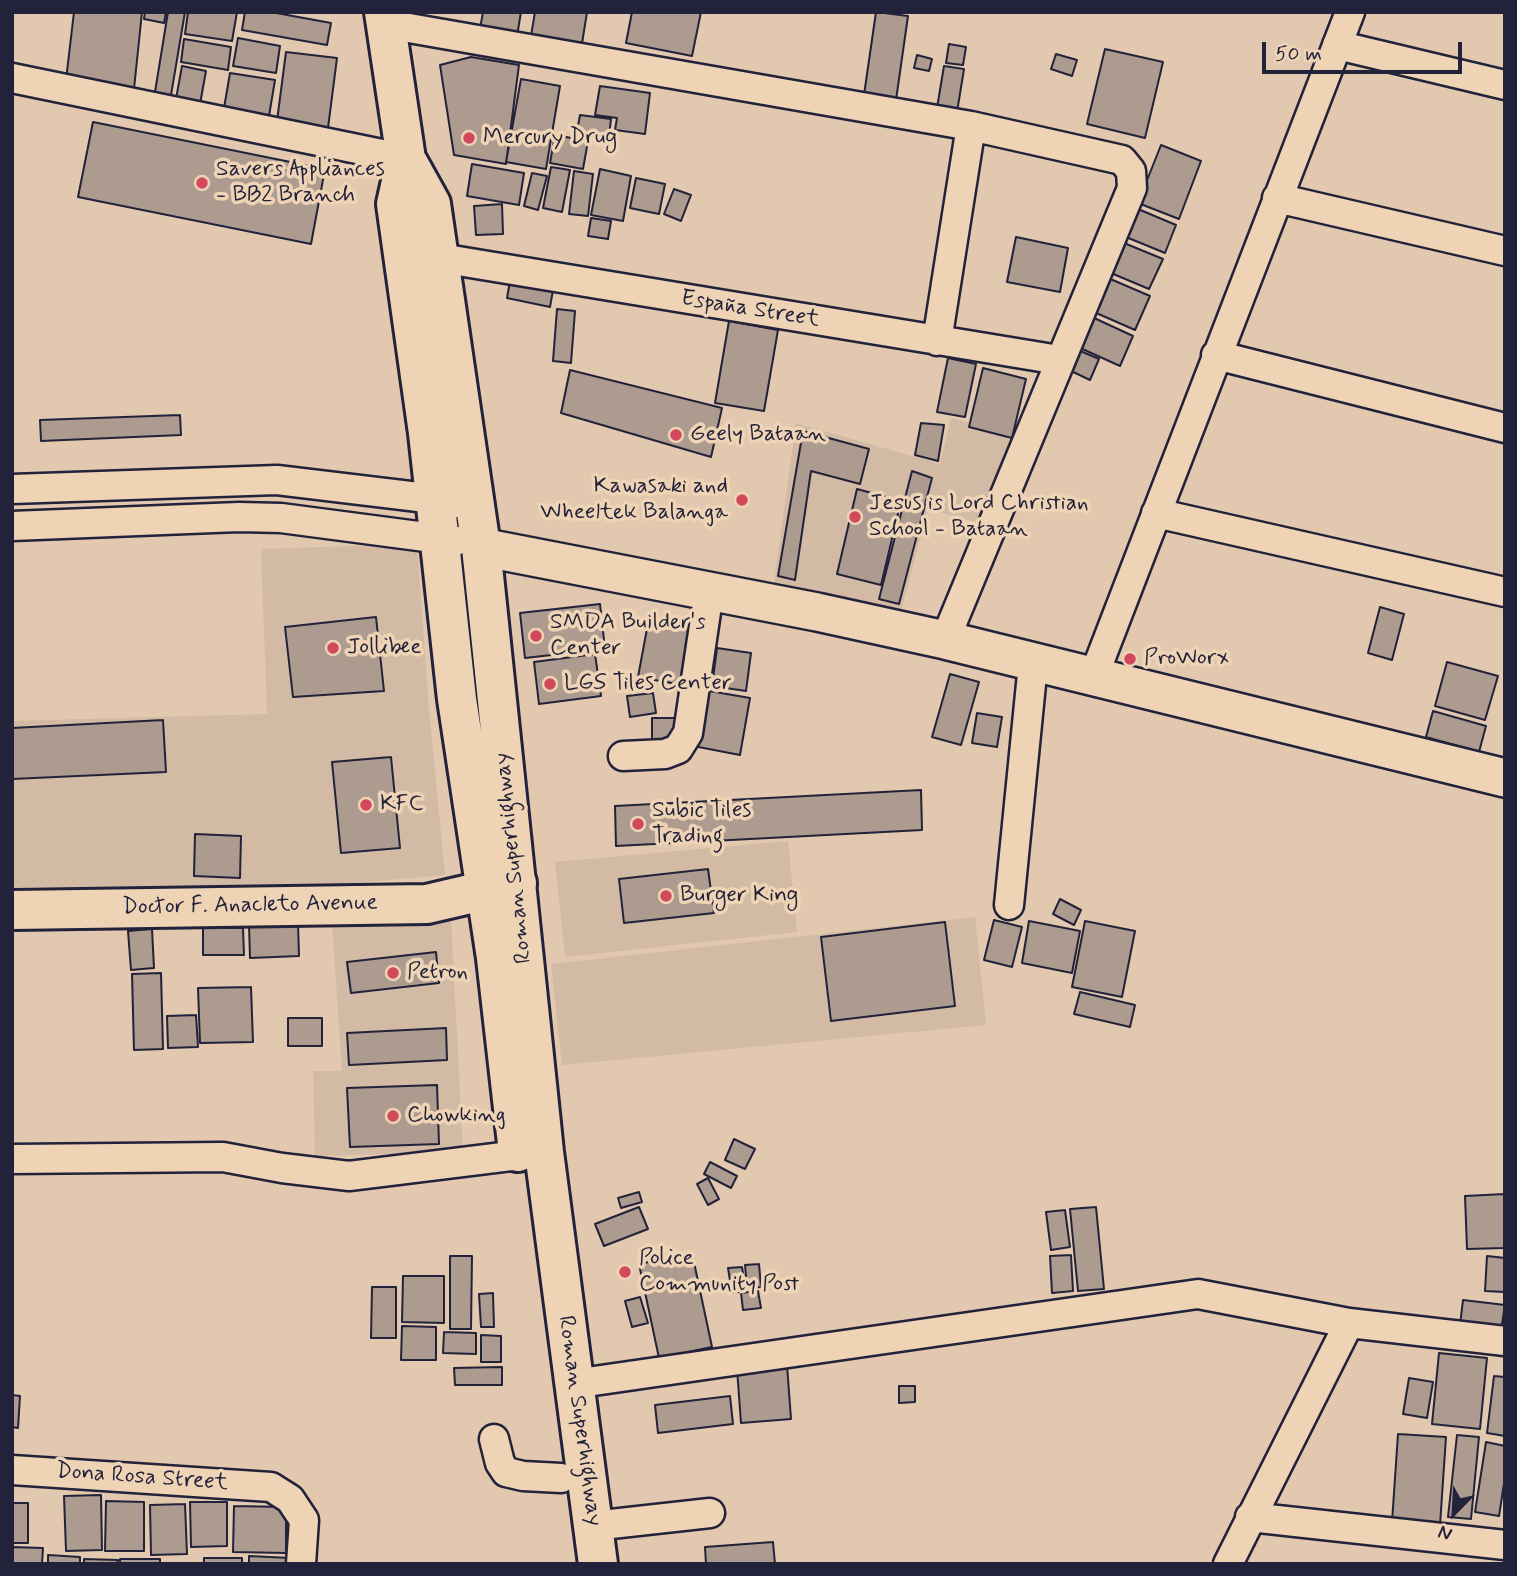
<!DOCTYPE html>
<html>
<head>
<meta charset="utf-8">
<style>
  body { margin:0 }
  #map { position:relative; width:1517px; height:1576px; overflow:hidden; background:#e2c8ae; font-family:Mynerve,sans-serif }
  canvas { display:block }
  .frame { position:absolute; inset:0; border:14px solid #22223b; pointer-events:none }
  .north { position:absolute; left:1419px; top:1478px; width:70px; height:70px; -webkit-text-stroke:5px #eed3b5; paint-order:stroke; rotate:204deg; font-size:19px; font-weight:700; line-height:28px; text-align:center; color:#22223b }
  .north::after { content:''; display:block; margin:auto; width:24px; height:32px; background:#22223b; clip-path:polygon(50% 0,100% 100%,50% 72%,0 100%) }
  .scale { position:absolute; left:1262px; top:42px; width:200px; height:32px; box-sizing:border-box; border:4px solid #22223b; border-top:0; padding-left:9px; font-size:21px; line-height:24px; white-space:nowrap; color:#22223b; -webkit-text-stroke:5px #eed3b5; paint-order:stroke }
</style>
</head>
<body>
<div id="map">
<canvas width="1517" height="1576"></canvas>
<div class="frame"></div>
<div class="north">N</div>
<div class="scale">50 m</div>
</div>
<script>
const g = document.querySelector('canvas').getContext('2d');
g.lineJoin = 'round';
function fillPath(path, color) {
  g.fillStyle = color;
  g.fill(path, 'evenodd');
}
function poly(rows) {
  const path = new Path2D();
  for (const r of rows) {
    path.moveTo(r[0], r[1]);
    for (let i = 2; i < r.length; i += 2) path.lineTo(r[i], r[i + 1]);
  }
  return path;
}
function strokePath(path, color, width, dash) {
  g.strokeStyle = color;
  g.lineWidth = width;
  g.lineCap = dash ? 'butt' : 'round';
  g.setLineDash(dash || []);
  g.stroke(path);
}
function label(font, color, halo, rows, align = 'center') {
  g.font = font + ' Mynerve,sans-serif';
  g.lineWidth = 7;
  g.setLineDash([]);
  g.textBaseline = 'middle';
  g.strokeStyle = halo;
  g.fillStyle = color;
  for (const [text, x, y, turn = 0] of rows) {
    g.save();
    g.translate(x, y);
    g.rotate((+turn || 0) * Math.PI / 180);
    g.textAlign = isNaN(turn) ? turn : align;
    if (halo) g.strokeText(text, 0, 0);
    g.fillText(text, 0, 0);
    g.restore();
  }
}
fillPath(poly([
  [951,418,1024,437,987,525,928,509,901,611,774,583,796,423,940,464],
  [417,544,429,710,445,875,289,889,12,887,12,721,267,714,261,549],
  [788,841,797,932,565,957,555,862],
  [975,917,986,1025,562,1065,551,964],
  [451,919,463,1152,315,1156,313,1071,342,1071,332,921]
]), '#d2baa4');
const building = poly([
  [74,12,142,12,134,89,66,80,74,12],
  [145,12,166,12,164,23,144,19,145,12],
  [168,12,185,12,170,101,154,98,168,12],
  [188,12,237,12,232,41,185,34,188,12],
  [245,12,271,12,331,23,327,45,242,30,245,12],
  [483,12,521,12,517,36,480,29,483,12],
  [535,12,587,12,581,50,530,42,535,12],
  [632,12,701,12,692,56,626,43,632,12],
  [876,12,908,16,896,100,864,95,876,12],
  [238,38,280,46,276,73,233,66,238,38],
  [184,39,231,47,228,70,181,62,184,39],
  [949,44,966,47,963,65,946,63,949,44],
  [1105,49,1163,62,1145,138,1087,124,1105,49],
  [286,52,337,58,328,128,277,121,286,52],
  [1056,54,1077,60,1072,76,1051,69,1056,54],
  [917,55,932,59,929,71,914,68,917,55],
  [471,57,519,65,506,164,454,155,440,65,471,57],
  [182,66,206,71,200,104,176,99,182,66],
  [944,66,964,69,957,112,937,108,944,66],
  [230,73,275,80,269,116,224,108,230,73],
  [521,79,560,86,546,169,506,162,521,79],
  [600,86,650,93,645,134,615,130,617,118,595,115,600,86],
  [580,115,611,119,609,136,577,131,580,115],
  [93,122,325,169,311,244,78,197,93,122],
  [555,135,588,141,583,169,550,163,555,135],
  [1161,145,1201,161,1179,219,1138,203,1161,145],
  [472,164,524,173,519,205,467,196,472,164],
  [551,167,570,170,562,212,543,208,551,167],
  [600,169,631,176,623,221,591,215,600,169],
  [574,171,593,174,588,216,569,214,574,171],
  [532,173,547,176,538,210,524,206,532,173],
  [636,178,665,184,659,214,630,208,636,178],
  [674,189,691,195,681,221,664,214,674,189],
  [502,204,503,234,476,235,474,206,502,204],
  [1138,209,1176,225,1165,253,1126,237,1138,209],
  [591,218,611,221,608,239,588,236,591,218],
  [1016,237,1068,248,1060,292,1007,282,1016,237],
  [1124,243,1163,259,1149,289,1111,273,1124,243],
  [1108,278,1150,296,1135,330,1094,312,1108,278],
  [510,281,553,290,550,307,507,298,510,281],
  [557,309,575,311,571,363,553,361,557,309],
  [1092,317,1133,336,1120,366,1078,347,1092,317],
  [729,321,778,330,764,411,715,403,729,321],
  [1078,350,1099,359,1090,380,1069,370,1078,350],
  [948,358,976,364,965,417,937,412,948,358],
  [983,368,1026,379,1012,438,969,427,983,368],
  [570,370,722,408,711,457,561,413,570,370],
  [180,415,181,435,41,441,40,420,180,415],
  [921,423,944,425,938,461,915,455,921,423],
  [803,431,869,449,860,484,811,471,795,580,778,576,803,431],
  [912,471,932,478,899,604,879,599,912,471],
  [857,489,901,501,881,585,837,574,857,489],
  [600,604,605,649,525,658,520,613,600,604],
  [1380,607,1404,614,1392,660,1368,653,1380,607],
  [376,617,384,691,293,697,285,627,376,617],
  [649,618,698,628,688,686,638,677,649,618],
  [717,648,751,653,746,691,712,686,717,648],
  [595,654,601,696,539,704,534,662,595,654],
  [1447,662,1498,676,1485,720,1435,706,1447,662],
  [950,674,979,682,961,745,932,737,950,674],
  [698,689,750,698,740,755,688,745,698,689],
  [653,693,656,713,630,717,627,696,653,693],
  [1433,711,1486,726,1479,752,1426,737,1433,711],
  [977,713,1002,717,997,747,972,743,977,713],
  [652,718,676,718,676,741,652,740,652,718],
  [163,720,166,772,12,779,12,728,163,720],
  [391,757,400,848,341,853,332,762,391,757],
  [921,790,922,830,616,846,615,806,921,790],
  [195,834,241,836,240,878,194,876,195,834],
  [708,869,714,913,624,923,619,879,708,869],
  [1060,899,1081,910,1074,925,1053,914,1060,899],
  [994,920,1022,927,1012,967,984,960,994,920],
  [1029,921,1080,931,1072,973,1022,963,1029,921],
  [1085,921,1135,931,1122,997,1072,987,1085,921],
  [945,922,955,1006,831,1021,821,937,945,922],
  [298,923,299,956,250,958,249,925,298,923],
  [203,928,243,928,244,955,203,955,203,928],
  [152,929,154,968,131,970,128,931,152,929],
  [436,952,439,983,351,993,347,962,436,952],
  [161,973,163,1049,134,1050,132,974,161,973],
  [251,987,253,1042,200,1043,198,988,251,987],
  [1080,992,1135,1005,1130,1027,1074,1014,1080,992],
  [196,1015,198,1047,168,1048,167,1016,196,1015],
  [288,1018,322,1018,322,1046,288,1046,288,1018],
  [446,1028,447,1060,349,1065,347,1033,446,1028],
  [437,1085,439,1144,350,1147,347,1088,437,1085],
  [734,1139,755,1149,745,1169,725,1160,734,1139],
  [710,1162,737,1176,731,1188,704,1174,710,1162],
  [708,1178,719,1199,708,1205,697,1184,708,1178],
  [639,1192,642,1202,621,1208,618,1198,639,1192],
  [1505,1194,1505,1248,1467,1249,1465,1196,1505,1194],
  [639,1207,648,1229,604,1246,595,1224,639,1207],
  [1096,1207,1104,1289,1078,1291,1070,1209,1096,1207],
  [1065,1210,1070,1247,1051,1250,1046,1212,1065,1210],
  [692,1253,712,1347,659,1358,639,1264,692,1253],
  [1071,1255,1073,1291,1052,1293,1050,1256,1071,1255],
  [450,1256,472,1256,471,1329,450,1329,450,1256],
  [1487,1256,1505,1258,1505,1292,1485,1291,1487,1256],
  [759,1264,761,1287,747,1288,745,1265,759,1264],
  [742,1267,746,1291,732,1293,728,1268,742,1267],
  [403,1276,444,1276,444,1323,402,1322,403,1276],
  [372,1287,396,1287,396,1338,371,1338,372,1287],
  [758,1291,761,1308,743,1310,741,1293,758,1291],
  [493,1293,494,1327,481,1327,479,1294,493,1293],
  [640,1297,648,1323,632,1327,625,1301,640,1297],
  [1463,1300,1505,1305,1501,1330,1460,1325,1463,1300],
  [402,1326,436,1327,436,1360,401,1360,402,1326],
  [444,1332,476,1333,476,1354,443,1353,444,1332],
  [481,1335,501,1336,501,1362,481,1362,481,1335],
  [1439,1353,1487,1358,1480,1429,1432,1424,1439,1353],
  [787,1365,791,1419,741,1423,737,1369,787,1365],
  [502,1367,502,1385,455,1385,454,1368,502,1367],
  [1494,1376,1505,1377,1505,1436,1487,1433,1494,1376],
  [1409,1378,1433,1382,1427,1418,1403,1414,1409,1378],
  [899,1386,915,1386,915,1402,899,1403,899,1386],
  [12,1395,20,1396,18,1428,12,1427,12,1395],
  [730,1396,733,1424,658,1433,655,1405,730,1396],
  [1398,1434,1446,1437,1440,1525,1392,1522,1398,1434],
  [1457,1435,1479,1437,1471,1519,1448,1517,1457,1435],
  [1486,1442,1505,1446,1505,1477,1499,1516,1475,1512,1486,1442],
  [101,1495,102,1550,66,1551,64,1496,101,1495],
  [106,1501,144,1502,144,1551,105,1551,106,1501],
  [190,1502,227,1502,227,1546,191,1547,190,1502],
  [12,1503,28,1503,28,1543,12,1543,12,1503],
  [185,1504,187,1554,151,1555,150,1505,185,1504],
  [234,1506,286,1507,286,1553,233,1552,234,1506],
  [773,1542,775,1564,706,1564,705,1547,773,1542],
  [12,1547,43,1548,42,1564,12,1564,12,1547],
  [48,1555,80,1557,80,1564,48,1564,48,1555],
  [249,1556,290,1558,290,1564,249,1564,249,1556],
  [204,1558,242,1558,242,1564,204,1564,204,1558],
  [84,1559,118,1560,117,1564,84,1564,84,1559],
  [120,1559,160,1559,160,1564,120,1564,120,1559]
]);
fillPath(building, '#ac9b8e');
strokePath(building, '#22223b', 2);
const minor = poly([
  [386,24,971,126,1122,160,1131,171,1132,188,945,640],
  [1337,45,1505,85],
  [12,78,406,159],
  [1277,198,1505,251],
  [440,258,1059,360],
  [937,341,971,126],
  [1216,355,1505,428],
  [12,489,277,480,435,499,452,504],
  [1156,513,1505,592],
  [12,526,239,517,281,518,456,541],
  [1093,678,1350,12],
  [623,756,665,754,678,749,688,733,709,592],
  [1009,905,1033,664],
  [12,1159,223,1157,282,1168,349,1176,519,1155],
  [573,1384,1198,1294,1349,1323,1505,1341],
  [494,1439,500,1463,506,1472,523,1476,561,1478],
  [12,1470,271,1487,290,1499,304,1520,301,1564],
  [1250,1517,1505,1545],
  [593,1526,710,1513],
  [1228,1564,1349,1323]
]);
const tertiary = poly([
  [481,547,817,612,945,640,1505,778]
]);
const secondary = poly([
  [12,910,427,904,517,883]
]);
const primary = poly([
  [384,12,406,159,431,204,481,547,544,1152,598,1564],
  [406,159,396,204,428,433,457,699,496,958,518,1152]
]);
strokePath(minor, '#22223b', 33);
strokePath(tertiary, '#22223b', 42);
strokePath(secondary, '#22223b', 44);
strokePath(primary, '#22223b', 44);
strokePath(minor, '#eed3b5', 28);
strokePath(tertiary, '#eed3b5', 37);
strokePath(secondary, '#eed3b5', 38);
strokePath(primary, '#eed3b5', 38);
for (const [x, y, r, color] of [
  [469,138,7,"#d1495b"],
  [202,183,7,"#d1495b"],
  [676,435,7,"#d1495b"],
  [742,500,7,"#d1495b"],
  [855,517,7,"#d1495b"],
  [536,636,7,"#d1495b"],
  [333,648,7,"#d1495b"],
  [1130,659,7,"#d1495b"],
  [550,684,7,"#d1495b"],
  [366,805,7,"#d1495b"],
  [638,824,7,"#d1495b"],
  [666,896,7,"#d1495b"],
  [393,973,7,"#d1495b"],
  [393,1116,7,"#d1495b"],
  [625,1272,7,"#d1495b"]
]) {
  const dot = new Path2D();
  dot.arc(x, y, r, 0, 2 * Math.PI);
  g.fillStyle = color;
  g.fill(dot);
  strokePath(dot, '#eed3b5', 2.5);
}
label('23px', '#22223b', '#eed3b5', [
  ["Mercury Drug",483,138],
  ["Savers Appliances",216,170],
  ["- BB2 Branch",216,196],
  ["Geely Bataan",690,435],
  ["Kawasaki and",728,487,"right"],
  ["Wheeltek Balanga",728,513,"right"],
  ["Jesus is Lord Christian",869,504],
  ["School - Bataan",869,530],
  ["SMDA Builder's",550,623],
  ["Center",550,649],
  ["Jollibee",347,648],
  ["ProWorx",1144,659],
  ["LGS Tiles Center",564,684],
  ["KFC",380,805],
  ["Subic Tiles",652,811],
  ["Trading",652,837],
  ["Burger King",680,896],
  ["Petron",407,973],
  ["Chowking",407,1116],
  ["Police",639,1259],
  ["Community Post",639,1285]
], 'left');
label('23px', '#22223b', '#eed3b5', [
  ["España Street",750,310,9],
  ["Roman Superhighway",514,858,-96],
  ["Doctor F. Anacleto Avenue",250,906,-1],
  ["Roman Superhighway",579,1421,82],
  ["Dona Rosa Street",142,1478,4]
]);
</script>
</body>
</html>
